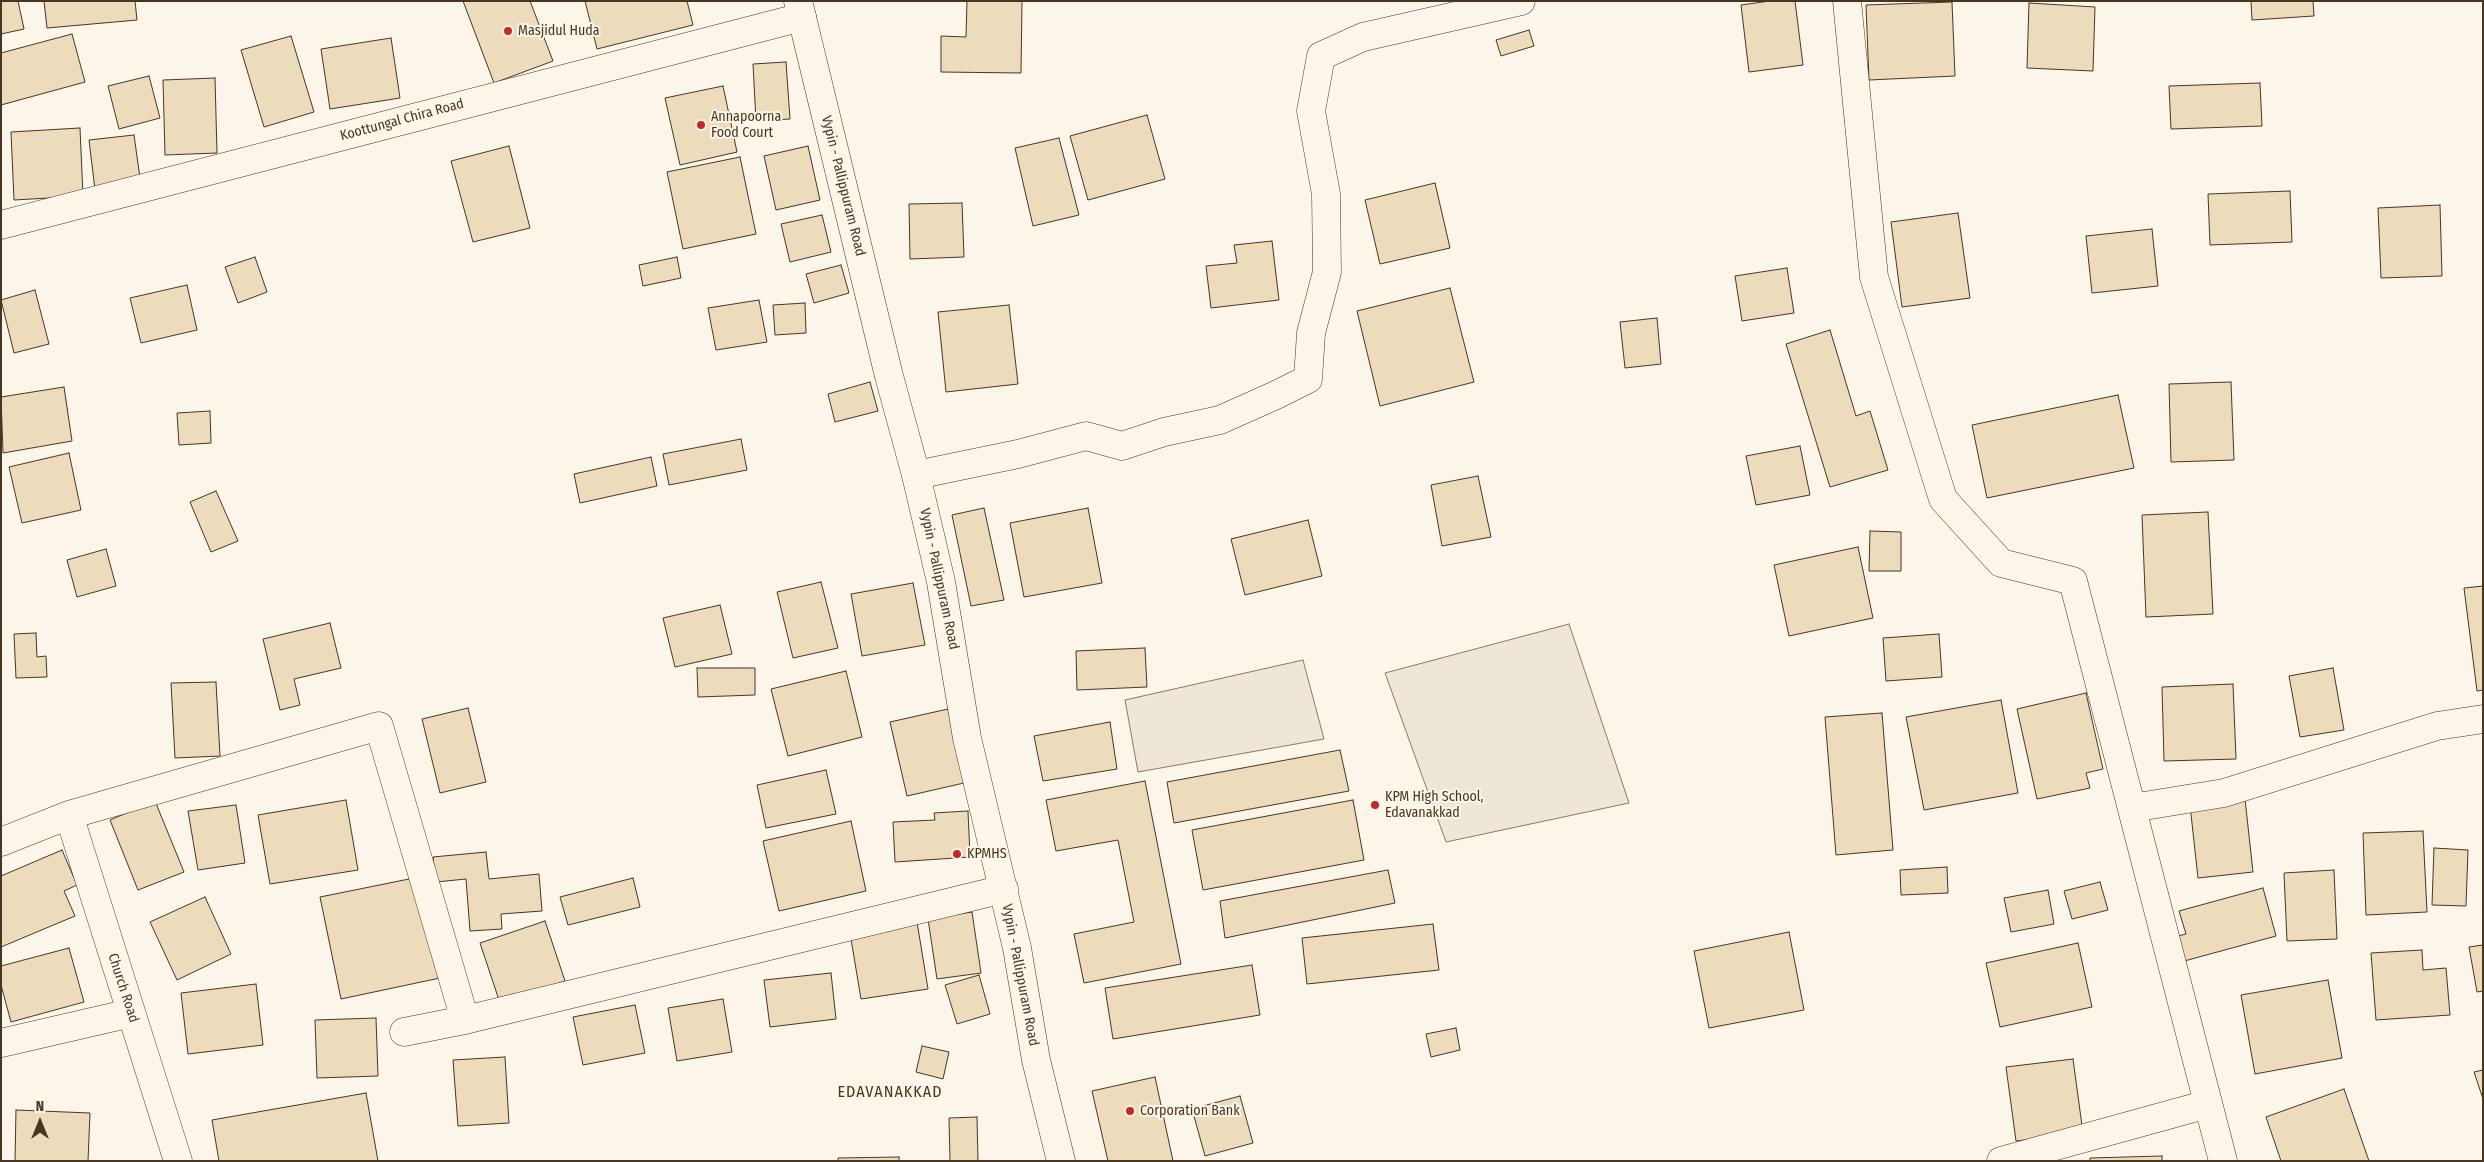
<!DOCTYPE html>
<html>
<head>
<meta charset="utf-8">
<style>
  body { margin:0 }
  #map { position:relative; width:2484px; height:1162px; overflow:hidden; background:#fbf6e9; font-family:"Fira Sans Condensed",sans-serif }
  canvas { display:block }
  .frame { position:absolute; inset:0; border:2px solid #4a3520; pointer-events:none }
  .north { position:absolute; left:15px; top:1097px; width:50px; height:50px; -webkit-text-stroke:4px #fbf6e9; paint-order:stroke; rotate:0deg; font-size:14px; font-weight:700; line-height:20px; text-align:center; color:#4a3520 }
  .north::after { content:''; display:block; margin:auto; width:18px; height:22px; background:#4a3520; clip-path:polygon(50% 0,100% 100%,50% 72%,0 100%) }
</style>
</head>
<body>
<div id="map">
<canvas width="2484" height="1162"></canvas>
<div class="frame"></div>
<div class="north">N</div>
</div>
<script>
const g = document.querySelector('canvas').getContext('2d');
g.lineJoin = 'round';
function fillPath(path, color) {
  g.fillStyle = color;
  g.fill(path, 'evenodd');
}
function poly(rows) {
  const path = new Path2D();
  for (const r of rows) {
    path.moveTo(r[0], r[1]);
    for (let i = 2; i < r.length; i += 2) path.lineTo(r[i], r[i + 1]);
  }
  return path;
}
function strokePath(path, color, width, dash) {
  g.strokeStyle = color;
  g.lineWidth = width;
  g.lineCap = dash ? 'butt' : 'round';
  g.setLineDash(dash || []);
  g.stroke(path);
}
function label(font, color, halo, rows, align = 'center') {
  g.font = font + ' "Fira Sans Condensed",sans-serif';
  g.lineWidth = 4;
  g.setLineDash([]);
  g.textBaseline = 'middle';
  g.strokeStyle = halo;
  g.fillStyle = color;
  for (const [text, x, y, turn = 0] of rows) {
    g.save();
    g.translate(x, y);
    g.rotate((+turn || 0) * Math.PI / 180);
    g.textAlign = isNaN(turn) ? turn : align;
    if (halo) g.strokeText(text, 0, 0);
    g.fillText(text, 0, 0);
    g.restore();
  }
}
const green = poly([
  [1569,624,1629,803,1446,842,1385,673,1569,624],
  [1303,660,1324,739,1138,772,1125,700,1303,660]
]);
fillPath(green, '#ede6d9');
strokePath(green, '#887966', 1);
const building = poly([
  [1,1,18,1,24,29,1,34,1,1],
  [44,1,135,1,137,20,47,28,44,1],
  [463,1,530,1,553,61,494,83,463,1],
  [585,1,687,1,693,25,597,49,585,1],
  [967,1,1022,1,1021,73,941,72,941,36,966,37,967,1],
  [1770,1,1795,1,1803,65,1749,72,1741,5,1770,1],
  [2251,1,2313,1,2314,16,2252,20,2251,1],
  [1952,2,1955,76,1869,80,1866,5,1952,2],
  [2029,3,2095,7,2093,71,2027,68,2029,3],
  [1529,30,1534,46,1501,56,1496,40,1529,30],
  [72,34,85,82,1,105,1,53,72,34],
  [291,36,314,112,264,127,241,50,291,36],
  [391,38,400,98,330,109,321,49,391,38],
  [786,62,790,119,756,121,753,64,786,62],
  [149,76,160,118,119,129,108,86,149,76],
  [215,78,217,153,165,155,163,80,215,78],
  [2260,83,2262,126,2171,129,2169,86,2260,83],
  [723,86,737,152,680,165,665,98,723,86],
  [1147,115,1165,179,1088,200,1070,136,1147,115],
  [80,128,83,196,14,200,11,132,80,128],
  [134,135,141,185,95,190,89,140,134,135],
  [1059,138,1079,215,1033,226,1015,148,1059,138],
  [509,146,530,228,473,242,451,161,509,146],
  [808,146,820,200,776,210,764,156,808,146],
  [740,157,756,234,683,249,667,172,740,157],
  [1435,183,1450,248,1380,264,1365,200,1435,183],
  [2290,191,2292,242,2210,245,2208,194,2290,191],
  [962,203,964,257,910,259,909,204,962,203],
  [2440,205,2442,276,2381,278,2378,208,2440,205],
  [1958,213,1970,298,1902,307,1891,222,1958,213],
  [822,215,831,252,790,262,781,224,822,215],
  [2152,229,2158,286,2092,293,2086,236,2152,229],
  [1272,241,1279,300,1211,308,1206,266,1237,263,1234,245,1272,241],
  [255,257,267,292,238,303,225,267,255,257],
  [677,257,681,278,643,286,639,265,677,257],
  [841,265,849,293,814,303,806,274,841,265],
  [1787,268,1794,313,1742,321,1735,276,1787,268],
  [187,285,197,330,141,343,130,298,187,285],
  [1450,288,1474,382,1380,406,1357,311,1450,288],
  [35,290,49,344,14,353,1,300,35,290],
  [759,300,767,342,716,350,708,308,759,300],
  [805,303,806,333,775,335,773,305,805,303],
  [1009,305,1018,384,946,392,938,312,1009,305],
  [1657,318,1661,364,1625,368,1620,322,1657,318],
  [1830,330,1856,416,1870,411,1888,470,1830,487,1786,344,1830,330],
  [870,382,878,411,835,422,828,394,870,382],
  [2231,382,2234,460,2171,462,2169,384,2231,382],
  [64,387,72,441,3,453,1,397,64,387],
  [2118,395,2134,468,1987,498,1972,425,2118,395],
  [210,411,211,443,179,445,177,413,210,411],
  [741,439,747,470,669,485,663,454,741,439],
  [1800,446,1810,495,1756,505,1746,456,1800,446],
  [69,453,81,510,22,523,9,467,69,453],
  [651,457,657,486,580,503,574,474,651,457],
  [1478,476,1491,537,1442,546,1431,485,1478,476],
  [216,491,238,541,211,552,190,502,216,491],
  [984,508,1004,600,971,606,952,515,984,508],
  [1088,508,1102,583,1024,597,1010,523,1088,508],
  [2208,512,2213,614,2146,617,2142,515,2208,512],
  [1308,520,1322,576,1245,595,1231,539,1308,520],
  [1870,531,1901,532,1901,571,1869,571,1870,531],
  [1858,547,1873,618,1789,636,1774,565,1858,547],
  [106,549,116,586,77,597,67,560,106,549],
  [821,582,838,648,793,658,777,592,821,582],
  [913,583,925,645,862,656,851,594,913,583],
  [2483,586,2483,690,2477,691,2464,588,2483,586],
  [720,605,732,654,675,667,663,618,720,605],
  [330,623,341,668,294,679,300,705,280,710,263,639,330,623],
  [36,633,37,657,46,656,47,677,16,678,14,634,36,633],
  [1939,634,1942,677,1886,681,1883,638,1939,634],
  [1145,648,1147,687,1077,690,1076,651,1145,648],
  [697,668,755,668,755,695,698,697,697,668],
  [2333,668,2344,730,2300,737,2289,676,2333,668],
  [846,671,862,737,788,756,771,689,846,671],
  [216,682,220,756,175,758,171,683,216,682],
  [2233,684,2236,759,2164,761,2162,687,2233,684],
  [2086,693,2103,769,2086,773,2090,788,2037,799,2017,709,2086,693],
  [2001,700,2018,793,1924,810,1906,717,2001,700],
  [468,708,486,782,440,793,422,719,468,708],
  [948,709,964,783,907,796,890,722,948,709],
  [1882,713,1893,850,1836,855,1825,717,1882,713],
  [1110,722,1117,769,1043,781,1034,736,1110,722],
  [1340,750,1349,791,1174,823,1167,782,1340,750],
  [826,770,836,814,766,828,757,785,826,770],
  [1145,781,1181,964,1084,983,1074,934,1134,922,1118,840,1056,851,1046,800,1145,781],
  [2245,799,2253,872,2198,878,2190,805,2245,799],
  [346,800,358,870,270,884,258,815,346,800],
  [1353,800,1364,860,1203,890,1192,830,1353,800],
  [155,801,184,872,138,890,110,820,155,801],
  [236,805,245,863,198,870,188,811,236,805],
  [968,811,970,857,895,862,893,822,935,820,934,813,968,811],
  [851,821,866,891,779,911,763,841,851,821],
  [2423,831,2427,912,2366,915,2363,833,2423,831],
  [2434,848,2468,850,2466,906,2432,905,2434,848],
  [62,850,77,885,64,891,75,916,1,947,1,876,62,850],
  [486,852,489,879,539,874,542,911,501,914,502,929,470,931,466,879,436,882,433,857,486,852],
  [1947,867,1948,893,1901,895,1900,870,1947,867],
  [1388,870,1395,903,1225,938,1220,901,1388,870],
  [2334,870,2337,939,2287,941,2284,873,2334,870],
  [419,877,440,978,341,999,320,897,419,877],
  [633,878,640,907,568,925,560,897,633,878],
  [2100,882,2108,910,2072,919,2064,891,2100,882],
  [2263,888,2276,936,2177,963,2170,938,2186,934,2179,911,2263,888],
  [2048,890,2054,924,2011,932,2004,898,2048,890],
  [205,897,231,954,177,980,150,922,205,897],
  [972,912,981,973,937,979,928,919,972,912],
  [545,921,565,981,500,1003,480,943,545,921],
  [917,922,928,989,861,999,850,933,917,922],
  [1433,924,1439,970,1307,984,1302,938,1433,924],
  [1789,932,1804,1010,1709,1028,1694,951,1789,932],
  [2078,943,2092,1007,2000,1027,1986,963,2078,943],
  [2483,945,2483,991,2477,992,2469,947,2483,945],
  [69,948,84,1002,11,1022,1,985,1,966,69,948],
  [2422,950,2423,970,2446,968,2450,1015,2376,1020,2371,953,2422,950],
  [1252,965,1260,1015,1113,1039,1105,988,1252,965],
  [831,973,836,1019,770,1027,764,980,831,973],
  [979,975,990,1014,957,1024,945,985,979,975],
  [2328,980,2342,1058,2255,1074,2241,995,2328,980],
  [256,984,263,1045,188,1054,181,993,256,984],
  [723,999,732,1052,677,1061,668,1008,723,999],
  [635,1005,645,1053,583,1065,573,1017,635,1005],
  [376,1018,378,1076,317,1078,315,1020,376,1018],
  [1456,1028,1460,1050,1431,1057,1426,1034,1456,1028],
  [922,1046,949,1052,943,1079,916,1072,922,1046],
  [505,1057,509,1123,458,1126,453,1060,505,1057],
  [2073,1059,2083,1133,2016,1141,2006,1067,2073,1059],
  [2483,1070,2483,1099,2474,1072,2483,1070],
  [1155,1077,1173,1161,1108,1161,1092,1091,1155,1077],
  [2344,1089,2369,1161,2281,1161,2266,1117,2344,1089],
  [366,1093,378,1161,219,1161,212,1120,366,1093],
  [1240,1096,1253,1143,1205,1156,1192,1109,1240,1096],
  [16,1110,90,1113,88,1161,15,1161,16,1110],
  [977,1117,978,1161,950,1161,949,1118,977,1117],
  [2162,1156,2162,1161,2090,1161,2090,1158,2162,1156],
  [899,1157,899,1161,838,1161,838,1158,899,1157]
]);
fillPath(building, '#ecdcbc');
strokePath(building, '#4a3520', 1);
const minor = poly([
  [1847,1,1874,277,1943,499,2001,563,2073,581,2223,1161],
  [1,225,802,17],
  [916,475,1018,454,1086,436,1122,446,1164,432,1220,420,1276,395,1308,379,1311,333,1327,272,1326,194,1311,111,1321,56,1363,37,1521,1],
  [2132,808,2224,793,2437,726,2483,719],
  [69,815,178,1161],
  [1,842,69,815,379,726,465,1020],
  [404,1032,465,1020,1004,889],
  [1,1043,131,1013],
  [2001,1161,2208,1104]
]);
const primary = poly([
  [798,1,889,376,916,475,941,582,967,738,1017,948,1036,1060,1061,1161]
]);
strokePath(minor, '#4a3520', 29);
strokePath(primary, '#4a3520', 29);
strokePath(minor, '#fbf6e9', 28);
strokePath(primary, '#fbf6e9', 28);
for (const [x, y, r, color] of [
  [508,31,5,"#c62828"],
  [701,125,5,"#c62828"],
  [1375,805,5,"#c62828"],
  [957,854,5,"#c62828"],
  [1130,1111,5,"#c62828"]
]) {
  const dot = new Path2D();
  dot.arc(x, y, r, 0, 2 * Math.PI);
  g.fillStyle = color;
  g.fill(dot);
  strokePath(dot, '#fbf6e9', 2);
}
label('14px', '#4a3520', '#fbf6e9', [
  ["Masjidul Huda",518,31],
  ["Annapoorna",711,117],
  ["Food Court",711,133],
  ["KPM High School,",1385,797],
  ["Edavanakkad",1385,813],
  ["KPMHS",967,854],
  ["Corporation Bank",1140,1111]
], 'left');
label('14px', '#4a3520', '#fbf6e9', [
  ["Koottungal Chira Road",402,120,-15],
  ["Vypin - Pallippuram Road",843,186,76],
  ["Vypin - Pallippuram Road",939,579,78],
  ["Vypin - Pallippuram Road",1020,975,79],
  ["Church Road",123,988,72]
]);
g.letterSpacing = '1px';
label('16px', '#4a3520', '#fbf6e9', [
  ["EDAVANAKKAD",890,1093]
]);
g.letterSpacing = '0px';
</script>
</body>
</html>
